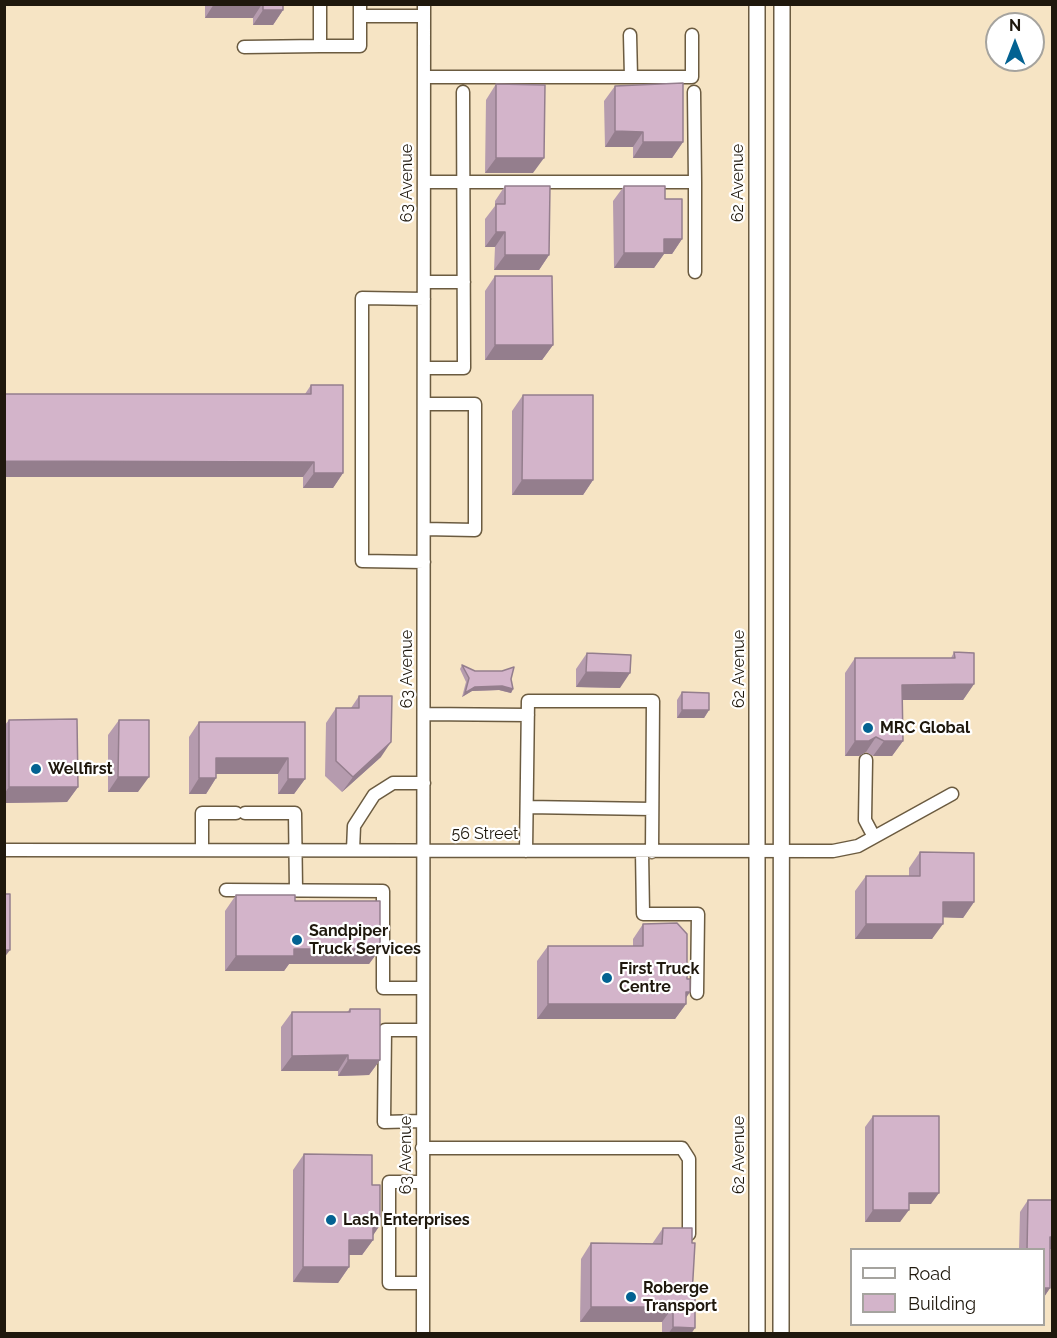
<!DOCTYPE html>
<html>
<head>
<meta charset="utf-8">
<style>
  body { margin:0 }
  #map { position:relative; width:1057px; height:1338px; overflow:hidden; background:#f6e4c4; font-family:Raleway,sans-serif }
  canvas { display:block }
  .frame { position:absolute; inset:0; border:6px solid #1f180d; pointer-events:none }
  .legend { position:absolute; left:850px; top:1248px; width:195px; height:78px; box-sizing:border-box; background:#fff; border:2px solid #a5a39e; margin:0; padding:8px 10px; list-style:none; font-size:18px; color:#1f180d }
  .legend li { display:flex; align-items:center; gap:12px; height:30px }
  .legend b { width:30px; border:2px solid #a5a39e }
  .north { position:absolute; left:985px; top:12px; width:60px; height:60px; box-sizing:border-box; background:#fff; border:2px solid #a5a39e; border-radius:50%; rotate:0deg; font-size:16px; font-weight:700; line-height:24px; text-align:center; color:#1f180d }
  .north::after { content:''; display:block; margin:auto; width:21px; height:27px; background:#036292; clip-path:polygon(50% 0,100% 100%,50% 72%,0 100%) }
</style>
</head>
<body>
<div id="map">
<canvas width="1057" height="1338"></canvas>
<div class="frame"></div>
<ul class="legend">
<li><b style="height:8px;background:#fff"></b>Road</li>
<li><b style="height:16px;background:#d3b4ca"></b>Building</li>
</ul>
<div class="north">N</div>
</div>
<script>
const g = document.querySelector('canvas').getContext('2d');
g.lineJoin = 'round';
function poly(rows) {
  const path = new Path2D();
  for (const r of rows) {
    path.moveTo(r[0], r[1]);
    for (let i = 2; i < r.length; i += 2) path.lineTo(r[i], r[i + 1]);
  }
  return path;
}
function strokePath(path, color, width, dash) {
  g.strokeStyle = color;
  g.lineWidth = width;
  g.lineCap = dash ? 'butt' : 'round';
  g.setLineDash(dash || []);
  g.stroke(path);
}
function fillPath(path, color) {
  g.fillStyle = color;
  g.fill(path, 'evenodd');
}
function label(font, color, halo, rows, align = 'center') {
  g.font = font + ' Raleway,sans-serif';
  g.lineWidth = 4.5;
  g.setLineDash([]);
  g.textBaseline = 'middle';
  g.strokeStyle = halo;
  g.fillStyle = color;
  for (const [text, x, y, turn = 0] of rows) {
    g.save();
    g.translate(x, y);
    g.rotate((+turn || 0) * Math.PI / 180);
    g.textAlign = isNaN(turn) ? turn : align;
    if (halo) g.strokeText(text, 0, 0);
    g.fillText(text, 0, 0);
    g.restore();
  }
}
const minor = poly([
  [360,4,360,16,424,16],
  [630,35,631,77],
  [320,46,360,46,360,16],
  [244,47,320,46,320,4],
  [424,77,692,77,692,35],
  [694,92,695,182],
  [424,182,695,182,695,272],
  [424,282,464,282],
  [424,368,464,368,463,92],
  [424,529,475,530,475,404,424,404],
  [424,562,362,561,362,298,424,299],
  [424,714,528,715],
  [866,760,865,820,874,837],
  [527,807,652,809],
  [245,813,295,813,296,890],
  [4,850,833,851,858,846,952,794],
  [202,850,202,813,236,813],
  [353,850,354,826,374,795,393,783,424,783],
  [526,851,528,701,653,701,652,852],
  [642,851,643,914,698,914,697,993],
  [226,890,383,891,383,988,423,988],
  [422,1121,384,1122,385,1030,423,1030],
  [422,1148,682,1148,689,1159,689,1234],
  [423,1182,389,1182,389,1283,423,1283],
  [423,1334,424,4]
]);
const major = poly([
  [757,4,757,1334],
  [781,1334,782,4]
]);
strokePath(minor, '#6b5b40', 15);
strokePath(major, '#6b5b40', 18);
strokePath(minor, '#fff', 12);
strokePath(major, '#fff', 15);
fillPath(poly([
  [205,4,283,4,283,10,273,25,253,25,253,18,205,18],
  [496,84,533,173,485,173,486,100],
  [615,86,683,142,672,158,633,158,633,147,605,147,604,101],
  [505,186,549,255,539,270,494,270,495,247,485,247,485,219,495,206,495,201],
  [624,186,665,199,682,239,672,254,664,254,654,268,614,268,613,201],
  [495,276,553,345,542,360,485,360,485,291],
  [311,385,343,473,333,488,303,488,303,477,4,477,4,394,305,394],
  [523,395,593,480,583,495,512,495,512,411],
  [954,652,974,684,963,700,902,700,903,741,892,756,873,756,866,752,859,756,845,756,845,673,855,658,951,658],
  [587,653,620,688,576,687,576,669],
  [462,665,475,671,511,679,513,689,511,693,499,690,472,691,462,697,466,682,460,669],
  [682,692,709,710,704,718,677,718,677,700],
  [359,696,381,757,342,792,325,776,326,723,336,708,351,708],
  [9,720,78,787,67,802,4,803,4,726],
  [119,720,138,792,108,792,108,735],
  [199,722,305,722,305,779,294,794,278,794,278,774,216,774,216,778,206,794,189,794,189,737],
  [920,852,974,902,963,918,943,917,932,939,855,939,855,891,866,876,909,876,909,868],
  [236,895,295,901,380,949,369,964,289,964,284,971,225,971,225,911],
  [643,924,686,998,686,1004,675,1019,537,1019,537,961,548,946,633,946,633,939],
  [350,1009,380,1060,369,1075,338,1076,338,1071,281,1071,281,1027,292,1012,347,1012],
  [873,1116,931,1204,909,1204,900,1222,865,1222,865,1127],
  [304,1154,372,1185,380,1225,373,1235,373,1240,362,1255,349,1255,349,1267,338,1283,293,1282,293,1170],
  [1028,1200,1051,1249,1050,1249,1050,1288,1044,1297,1044,1250,1019,1250,1020,1212],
  [663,1228,692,1295,691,1334,662,1334,662,1322,580,1322,581,1259,591,1243,652,1244]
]), '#b59bae');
fillPath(poly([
  [214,4,262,4,253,18,205,18],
  [263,10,283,10,273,25,253,25],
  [615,131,643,132,633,147,605,147],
  [643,142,683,142,672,158,633,158],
  [496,158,544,158,533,173,485,173],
  [496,232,505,232,495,247,485,247],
  [664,239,682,239,672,254,664,254,654,268,614,268,624,253],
  [505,255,549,255,539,270,494,270],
  [495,345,553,345,542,360,485,360],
  [4,461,314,462,303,477,4,477],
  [314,473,343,473,333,488,303,488],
  [522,480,593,480,583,495,512,495],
  [586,672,630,673,620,688,576,687],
  [974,684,963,700,892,700,902,685],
  [502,686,513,689,511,693,499,690,472,691,462,697,465,693,475,687],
  [682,710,709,710,704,718,677,718],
  [876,737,866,752,859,756,845,756,855,741],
  [884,741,903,741,892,756,873,756],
  [391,742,381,757,342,792,353,777],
  [216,758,288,758,278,774,206,774],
  [118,777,149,777,138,792,108,792],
  [199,778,216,778,206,794,189,794],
  [288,779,305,779,294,794,278,794],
  [9,787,78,787,67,802,4,803,4,794],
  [943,902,974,902,963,918,932,917],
  [866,924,943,924,932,939,855,939],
  [294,949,380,949,369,964,289,964,284,971,225,971,236,956],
  [4,950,10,950,4,958],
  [686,992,690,992,682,1004,686,1004,675,1019,537,1019,548,1004],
  [348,1055,338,1071,281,1071,292,1056],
  [348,1060,380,1060,369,1075,338,1076],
  [909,1193,939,1193,931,1204,900,1204],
  [873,1210,909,1210,900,1222,865,1222],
  [373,1225,380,1225,370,1240,373,1240,362,1255,338,1255,349,1240],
  [1050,1237,1053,1237,1053,1246,1051,1249,1042,1248],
  [303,1267,349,1267,338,1283,293,1282],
  [1044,1288,1050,1288,1044,1297],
  [591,1307,673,1307,662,1322,580,1322],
  [673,1327,695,1328,691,1334,668,1334]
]), '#947e8d');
const building = poly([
  [263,4,283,4,283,10,263,10,263,4],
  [683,83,683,142,643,142,643,132,615,131,615,86,683,83],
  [496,84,545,85,544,158,496,158,496,84],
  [505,186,550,186,549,255,505,255,505,232,496,232,496,204,505,204,505,186],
  [624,186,665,186,665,199,682,199,682,239,664,239,664,253,624,253,624,186],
  [495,276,552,276,553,345,495,345,495,276],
  [311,385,343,385,343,473,314,473,314,462,4,461,4,394,311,394,311,385],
  [523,395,593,395,593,480,522,480,523,395],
  [954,652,974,653,974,684,902,685,903,741,884,741,876,737,869,741,855,741,855,658,955,658,954,652],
  [587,653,631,655,630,673,586,672,587,653],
  [462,665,475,671,502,671,514,667,511,679,513,689,502,686,475,687,465,693,469,678,462,665],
  [682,692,709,693,709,710,682,710,682,692],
  [359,696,392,696,391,742,353,777,336,761,336,708,359,708,359,696],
  [77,719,78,787,9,787,9,720,77,719],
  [119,720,149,720,149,777,118,777,119,720],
  [199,722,305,722,305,779,288,779,288,758,216,758,216,778,199,778,199,722],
  [920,852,974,853,974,902,943,902,943,924,866,924,866,876,920,876,920,852],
  [4,894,10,894,10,950,4,950,4,894],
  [236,895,295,895,295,901,380,901,380,949,294,949,294,956,236,956,236,895],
  [677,923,687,934,687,979,690,979,690,992,686,992,686,1004,548,1004,548,946,643,946,643,924,677,923],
  [350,1009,380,1009,380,1060,348,1060,348,1055,292,1056,292,1012,350,1012,350,1009],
  [873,1116,939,1116,939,1193,909,1193,909,1210,873,1210,873,1116],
  [304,1154,372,1155,372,1185,380,1185,380,1225,373,1225,373,1240,349,1240,349,1267,303,1267,304,1154],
  [1028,1200,1053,1200,1053,1237,1050,1237,1050,1288,1044,1288,1044,1250,1027,1250,1028,1200],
  [663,1228,692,1228,692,1243,695,1243,692,1295,695,1295,695,1328,673,1327,673,1307,591,1307,591,1243,662,1244,663,1228]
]);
fillPath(building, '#d3b4ca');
strokePath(building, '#947e8d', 1.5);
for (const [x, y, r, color] of [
  [868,728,6,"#036292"],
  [36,769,6,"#036292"],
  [297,940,6,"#036292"],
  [607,978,6,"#036292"],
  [331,1220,6,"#036292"],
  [631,1297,6,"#036292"]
]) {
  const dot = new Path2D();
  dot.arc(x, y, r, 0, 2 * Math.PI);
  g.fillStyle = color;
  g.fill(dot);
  strokePath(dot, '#fff', 2);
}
label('16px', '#1f180d', '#fff', [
  ["63 Avenue",407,183,-90],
  ["62 Avenue",738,183,-90],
  ["63 Avenue",407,669,-90],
  ["62 Avenue",739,669,-90],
  ["56 Street",485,834],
  ["63 Avenue",406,1155,-90],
  ["62 Avenue",739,1155,-90]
]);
label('bold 16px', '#1f180d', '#fff', [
  ["MRC Global",880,728],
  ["Wellfirst",48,769],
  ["Sandpiper",309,931],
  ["Truck Services",309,949],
  ["First Truck",619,969],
  ["Centre",619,987],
  ["Lash Enterprises",343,1220],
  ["Roberge",643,1288],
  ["Transport",643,1306]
], 'left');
</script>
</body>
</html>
